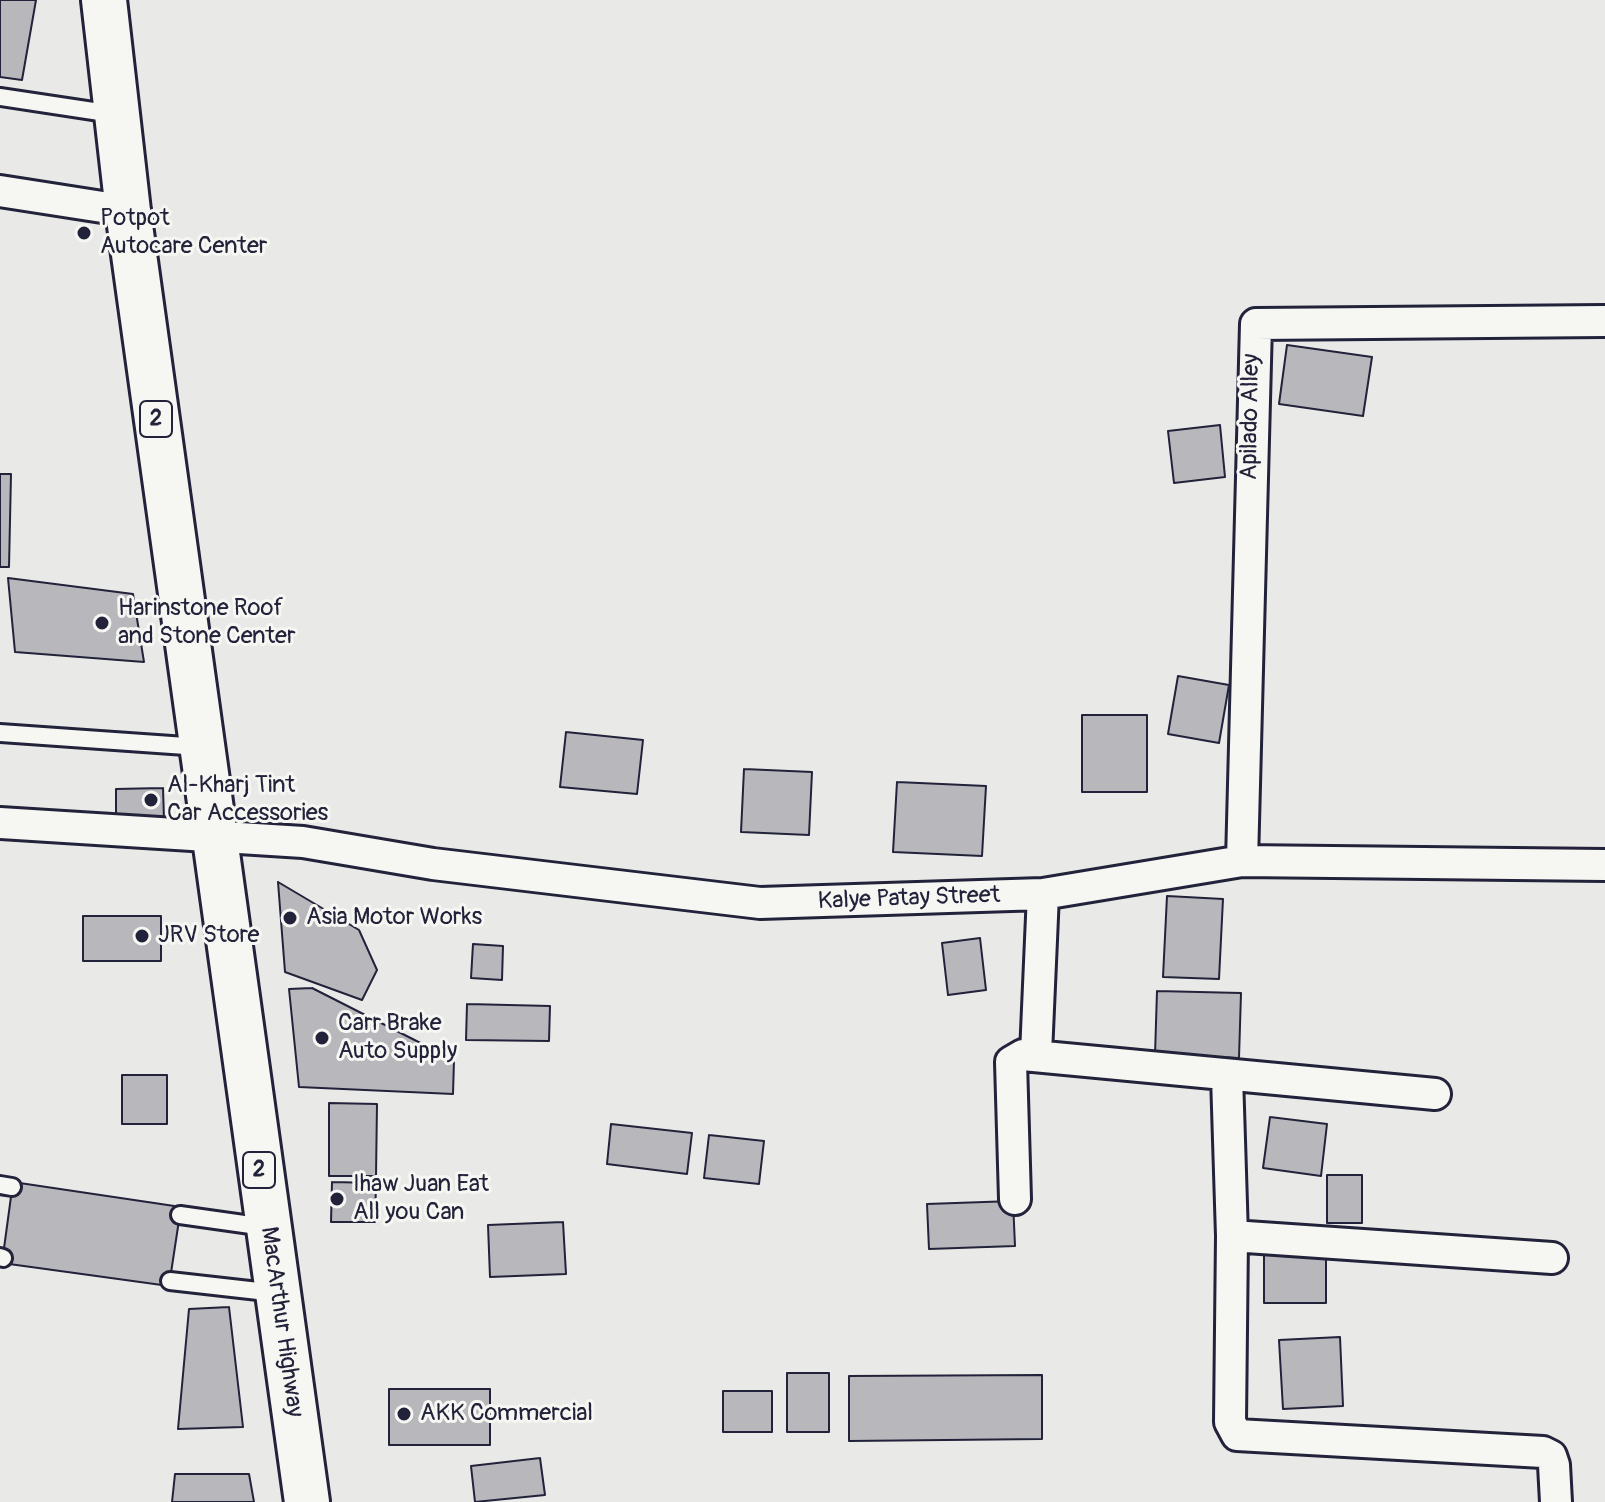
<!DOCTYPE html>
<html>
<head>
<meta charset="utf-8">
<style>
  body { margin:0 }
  canvas { display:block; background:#e9e9e7 }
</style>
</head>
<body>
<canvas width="1605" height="1502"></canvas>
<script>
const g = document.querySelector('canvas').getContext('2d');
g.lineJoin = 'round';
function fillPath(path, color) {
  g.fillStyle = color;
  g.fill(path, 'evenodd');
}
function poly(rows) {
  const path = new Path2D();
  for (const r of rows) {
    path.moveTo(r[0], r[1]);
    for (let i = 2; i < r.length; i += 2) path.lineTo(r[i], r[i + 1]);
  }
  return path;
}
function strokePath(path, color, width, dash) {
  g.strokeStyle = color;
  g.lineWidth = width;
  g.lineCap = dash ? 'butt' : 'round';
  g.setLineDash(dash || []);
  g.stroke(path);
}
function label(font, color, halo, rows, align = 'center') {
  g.font = font + ' Pangolin,sans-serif';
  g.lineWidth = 6;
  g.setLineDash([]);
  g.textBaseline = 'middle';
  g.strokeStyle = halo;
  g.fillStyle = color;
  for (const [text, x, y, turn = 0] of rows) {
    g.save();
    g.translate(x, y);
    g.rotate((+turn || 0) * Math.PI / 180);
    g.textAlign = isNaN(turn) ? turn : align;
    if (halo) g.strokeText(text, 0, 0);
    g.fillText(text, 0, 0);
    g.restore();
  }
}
const building = poly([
  [0,0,36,0,22,80,0,77,0,0],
  [1287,345,1372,357,1363,416,1279,404,1287,345],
  [1220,425,1225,477,1174,483,1168,431,1220,425],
  [0,474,11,474,9,567,0,567,0,474],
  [8,578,133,594,144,662,15,652,8,578],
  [1178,676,1229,685,1219,743,1168,734,1178,676],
  [1082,715,1147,715,1147,792,1082,792,1082,715],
  [566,732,643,740,637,794,560,787,566,732],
  [744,769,812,772,809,835,741,832,744,769],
  [897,782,986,786,982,856,893,852,897,782],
  [163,788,164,820,116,821,116,789,163,788],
  [278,882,359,930,377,970,362,1000,285,972,278,882],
  [1167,896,1223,899,1219,979,1163,977,1167,896],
  [83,916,161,916,161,961,83,961,83,916],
  [980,938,986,990,948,995,942,943,980,938],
  [473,944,503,946,502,980,471,978,473,944],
  [312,988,454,1060,453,1094,299,1087,289,989,312,988],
  [1157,991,1241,993,1239,1058,1155,1055,1157,991],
  [467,1004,550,1006,549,1041,466,1040,467,1004],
  [122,1075,167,1075,167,1124,122,1124,122,1075],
  [329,1103,377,1104,376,1176,329,1176,329,1103],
  [1270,1117,1327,1124,1321,1176,1263,1168,1270,1117],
  [611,1124,692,1133,687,1174,607,1164,611,1124],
  [709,1135,764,1141,759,1184,704,1178,709,1135],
  [1327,1175,1362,1175,1362,1223,1327,1223,1327,1175],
  [13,1182,181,1207,169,1286,2,1263,13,1182],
  [332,1182,376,1183,375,1222,331,1222,332,1182],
  [1013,1201,1015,1246,929,1249,927,1204,1013,1201],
  [563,1222,566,1274,490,1277,488,1225,563,1222],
  [1264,1247,1326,1247,1326,1303,1264,1303,1264,1247],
  [229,1307,243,1427,178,1429,189,1309,229,1307],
  [1340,1337,1343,1406,1283,1409,1279,1340,1340,1337],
  [787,1373,829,1373,829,1432,787,1432,787,1373],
  [1042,1375,1042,1439,849,1441,849,1376,1042,1375],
  [389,1389,490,1389,490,1445,389,1445,389,1389],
  [723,1391,772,1391,772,1432,723,1432,723,1391],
  [540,1458,545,1495,475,1502,471,1466,540,1458],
  [175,1474,249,1474,254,1502,172,1502,175,1474]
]);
fillPath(building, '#b8b8bc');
strokePath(building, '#22223b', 2);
const service = poly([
  [0,97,113,114],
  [0,733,200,747],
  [0,1185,12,1187],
  [180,1215,265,1227],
  [0,1257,3,1258],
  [170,1281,276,1293]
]);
const minor = poly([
  [0,191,128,211],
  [0,823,303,842,433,864,760,903,1043,894,1242,861,1605,865],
  [1242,861,1256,324,1605,321],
  [1036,1054,1043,894],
  [1227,1076,1232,1236,1230,1422,1237,1435,1543,1452,1551,1456,1554,1465,1556,1502],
  [1015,1199,1011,1062,1023,1055,1435,1094],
  [1232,1236,1552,1258]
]);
const trunk = poly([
  [104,0,128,211,307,1502]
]);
strokePath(service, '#22223b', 22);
strokePath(minor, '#22223b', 36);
strokePath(trunk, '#22223b', 50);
strokePath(service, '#f6f6f2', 16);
strokePath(minor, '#f6f6f2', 30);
strokePath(trunk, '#f6f6f2', 44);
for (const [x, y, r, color] of [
  [84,233,8,"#22223b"],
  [102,623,8,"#22223b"],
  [151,800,8,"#22223b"],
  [290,918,8,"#22223b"],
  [142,936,8,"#22223b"],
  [322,1038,8,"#22223b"],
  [337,1199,8,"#22223b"],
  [404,1414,8,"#22223b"]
]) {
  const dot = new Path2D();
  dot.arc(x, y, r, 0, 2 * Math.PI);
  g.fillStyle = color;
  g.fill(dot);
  strokePath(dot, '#f6f6f2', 3);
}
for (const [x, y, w] of [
  [156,419,32],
  [259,1170,32]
]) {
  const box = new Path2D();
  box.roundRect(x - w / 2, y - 18, w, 36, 6);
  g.fillStyle = '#f6f6f2';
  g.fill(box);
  strokePath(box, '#22223b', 2);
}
label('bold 22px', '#22223b', null, [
  ["2",156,419],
  ["2",259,1170]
]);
label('24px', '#22223b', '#f6f6f2', [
  ["Potpot",100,219],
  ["Autocare Center",100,247],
  ["Harinstone Roof",118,609],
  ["and Stone Center",118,637],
  ["Al-Kharj Tint",167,786],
  ["Car Accessories",167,814],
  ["Asia Motor Works",306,918],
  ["JRV Store",158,936],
  ["Carr Brake",338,1024],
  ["Auto Supply",338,1052],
  ["Ihaw Juan Eat",353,1185],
  ["All you Can",353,1213],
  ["AKK Commercial",420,1414]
], 'left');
label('24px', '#22223b', '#f6f6f2', [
  ["Apilado Alley",1251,417,-89],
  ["Kalye Patay Street",909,899,-2],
  ["MacArthur Highway",281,1322,82]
]);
</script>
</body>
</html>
